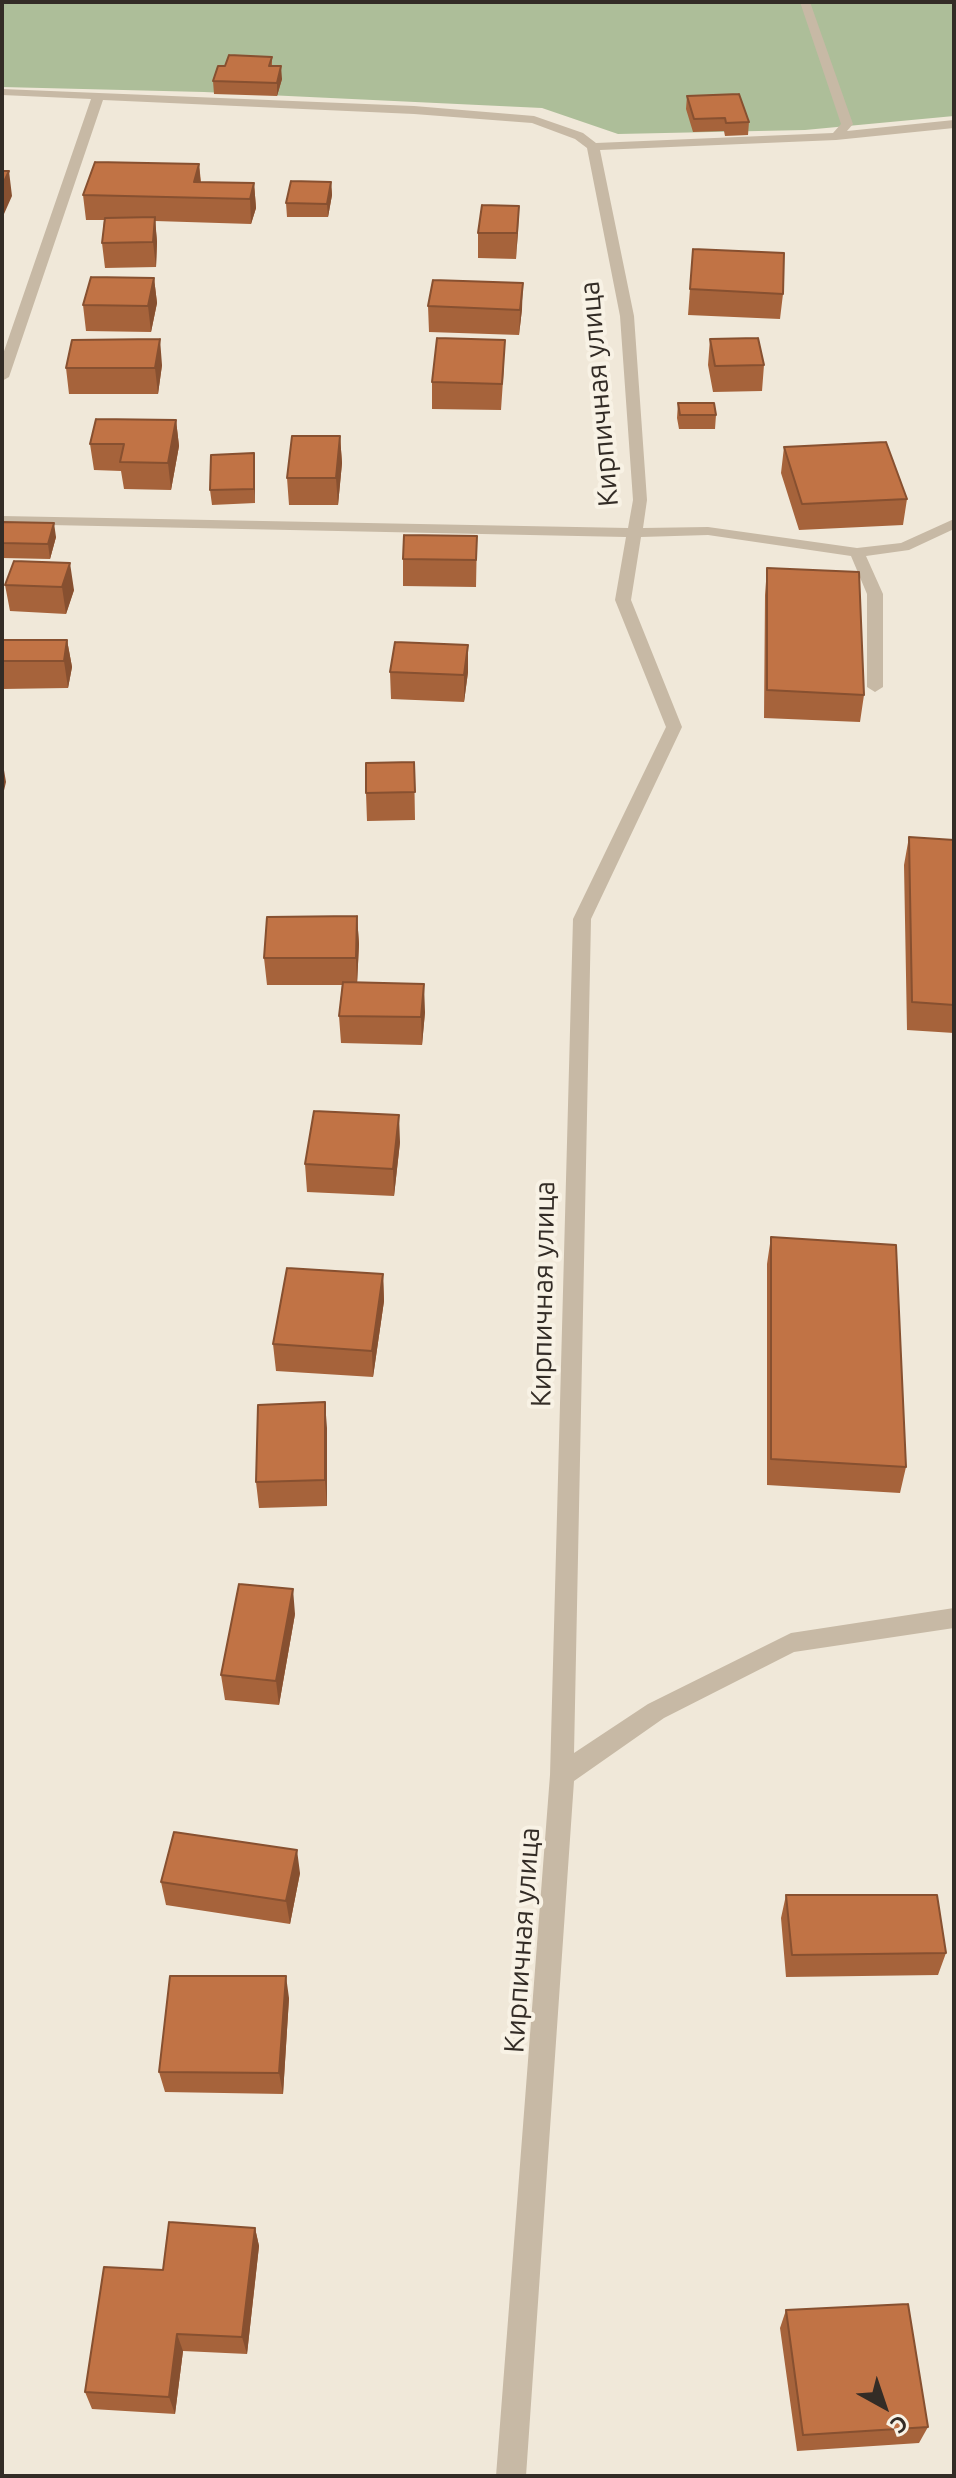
<!DOCTYPE html>
<html>
<head>
<meta charset="utf-8">
<style>
  body { margin:0 }
  #map { position:relative; width:956px; height:2478px; overflow:hidden; background:#f0e8d9; font-family:Ubuntu,sans-serif }
  canvas { display:block }
  .frame { position:absolute; inset:0; border:4px solid #332c26; pointer-events:none }
  .north { position:absolute; left:844px; top:2366px; width:80px; height:80px; -webkit-text-stroke:6px #f8f2e5; paint-order:stroke; rotate:140deg; font-size:22px; font-weight:700; line-height:32px; text-align:center; color:#332c26 }
  .north::after { content:''; display:block; margin:auto; width:28px; height:36px; background:#332c26; clip-path:polygon(50% 0,100% 100%,50% 72%,0 100%) }
</style>
</head>
<body>
<div id="map">
<canvas width="956" height="2478"></canvas>
<div class="frame"></div>
<div class="north">С</div>
</div>
<script>
const g = document.querySelector('canvas').getContext('2d');
g.lineJoin = 'round';
function fillPath(path, color) {
  g.fillStyle = color;
  g.fill(path, 'evenodd');
}
function poly(rows) {
  const path = new Path2D();
  for (const r of rows) {
    path.moveTo(r[0], r[1]);
    for (let i = 2; i < r.length; i += 2) path.lineTo(r[i], r[i + 1]);
  }
  return path;
}
function strokePath(path, color, width, dash) {
  g.strokeStyle = color;
  g.lineWidth = width;
  g.lineCap = dash ? 'butt' : 'round';
  g.setLineDash(dash || []);
  g.stroke(path);
}
function label(font, color, halo, rows, align = 'center') {
  g.font = font + ' Ubuntu,sans-serif';
  g.lineWidth = 8;
  g.setLineDash([]);
  g.textBaseline = 'middle';
  g.strokeStyle = halo;
  g.fillStyle = color;
  for (const [text, x, y, turn = 0] of rows) {
    g.save();
    g.translate(x, y);
    g.rotate((+turn || 0) * Math.PI / 180);
    g.textAlign = isNaN(turn) ? turn : align;
    if (halo) g.strokeText(text, 0, 0);
    g.fillText(text, 0, 0);
    g.restore();
  }
}
fillPath(poly([
  [2,2,954,2,954,116,805,130,618,134,542,108,204,92,2,87]
]), '#adbe99');
fillPath(poly([
  [800,2,810,2,853,124,847,131,954,120,954,128,836,140,600,150,634,316,647,500,643,528,708,527,857,548,901,543,954,519,954,529,909,550,866,556,883,594,883,687,875,692,867,687,867,594,851,556,708,535,641,537,631,600,682,727,591,919,574,1753,648,1704,791,1633,954,1608,954,1628,794,1652,664,1718,574,1781,526,2476,496,2476,550,1775,573,919,666,727,615,600,626,537,2,524,2,516,628,528,633,500,620,316,587,148,575,139,532,123,414,114,103,100,9,377,2,381,2,357,91,99,2,95,2,89,414,106,534,116,583,133,596,143,833,133,841,124,800,2]
]), '#c7b9a5');
fillPath(poly([
  [272,57,272,66,282,79,277,96,214,94,213,81,225,66],
  [687,96,749,122,748,135,725,136,724,131,693,132,686,109],
  [199,164,201,182,254,183,256,208,251,224,155,221,157,242,156,267,105,268,102,243,104,220,86,220,83,195],
  [331,182,332,195,328,217,287,217,286,203],
  [518,231,516,259,478,258,478,233],
  [693,249,783,294,780,319,688,315],
  [154,278,157,303,151,332,86,331,83,305],
  [428,306,522,309,519,335,429,332],
  [710,339,764,365,762,391,713,392,708,365],
  [162,365,158,394,69,394,66,368],
  [504,366,501,410,432,409,432,382],
  [678,403,716,415,715,429,679,429,677,418],
  [176,420,179,446,171,490,124,489,121,471,94,470,90,444],
  [340,436,342,463,338,505,289,505,287,478],
  [784,447,907,499,903,525,799,530,781,473],
  [254,453,255,503,212,505,210,490],
  [2,522,56,537,50,559,2,558],
  [477,536,476,587,403,586,403,559],
  [14,561,74,590,66,614,10,611,5,585],
  [767,568,864,695,860,722,764,718,765,595],
  [2,640,67,640,72,667,68,688,2,689],
  [390,672,468,672,464,702,391,699],
  [414,762,415,820,367,821,366,793],
  [909,837,954,840,954,1033,907,1030,904,865],
  [357,916,359,944,357,983,425,1012,422,1045,341,1043,339,1016,342,985,267,985,264,958],
  [400,1142,394,1196,307,1192,305,1164],
  [771,1237,906,1467,900,1493,767,1485,767,1264],
  [383,1274,384,1301,373,1377,276,1371,273,1344],
  [327,1428,327,1506,259,1508,256,1482],
  [295,1614,279,1705,225,1700,221,1675],
  [300,1873,290,1924,166,1905,161,1882],
  [786,1895,946,1953,938,1975,786,1977,781,1918],
  [289,1998,283,2094,165,2092,159,2072],
  [255,2228,259,2246,247,2354,183,2351,175,2414,92,2409,85,2392,163,2270],
  [786,2310,928,2427,919,2443,797,2451,780,2328]
]), '#a6633b');
fillPath(poly([
  [281,66,282,79,277,96,277,83],
  [199,164,201,189,194,182],
  [9,171,12,196,4,214,2,200,2,186],
  [331,182,332,195,328,217,327,204],
  [254,183,256,208,251,224,250,199],
  [519,206,518,231,516,259,517,233],
  [155,217,157,242,156,267,153,242],
  [154,278,157,303,151,332,148,306],
  [523,283,522,309,519,335,520,310],
  [160,339,162,365,158,394,155,368],
  [176,420,179,446,171,490,168,463],
  [340,436,342,463,338,505,336,478],
  [254,453,255,467,255,503,254,489],
  [54,523,56,537,50,559,48,544],
  [70,563,74,590,66,614,62,587],
  [67,640,72,667,68,688,64,661],
  [468,645,468,672,464,702,464,675],
  [2,758,6,782,2,799],
  [357,916,359,944,357,985,356,958],
  [424,984,425,1012,422,1045,421,1017],
  [399,1115,400,1142,394,1196,393,1169],
  [383,1274,384,1301,373,1377,372,1351],
  [325,1402,327,1428,327,1506,325,1480],
  [293,1589,295,1614,279,1705,276,1681],
  [297,1850,300,1873,290,1924,286,1901],
  [286,1976,289,1998,283,2094,279,2073],
  [255,2228,259,2246,247,2354,242,2337],
  [177,2334,183,2351,175,2414,169,2397]
]), '#875030');
const building = poly([
  [229,55,272,57,269,66,281,66,277,83,213,81,218,66,225,66,229,55],
  [739,94,749,122,726,123,725,118,694,119,687,96,739,94],
  [95,162,199,164,194,182,254,183,250,199,83,195,95,162],
  [2,171,9,171,2,186,2,171],
  [291,181,331,182,327,204,286,203,291,181],
  [482,205,519,206,517,233,478,233,482,205],
  [155,217,153,242,102,243,105,218,155,217],
  [693,249,784,253,783,294,690,289,693,249],
  [91,277,154,278,148,306,83,305,91,277],
  [433,280,523,283,520,310,428,306,433,280],
  [437,338,505,340,502,384,432,382,437,338],
  [758,338,764,365,715,366,710,339,758,338],
  [160,339,155,368,66,368,72,340,160,339],
  [678,403,714,403,716,415,680,415,678,403],
  [96,419,176,420,168,463,120,462,124,444,90,444,96,419],
  [292,436,340,436,336,478,287,478,292,436],
  [886,442,907,499,802,504,784,447,886,442],
  [254,453,254,489,210,490,211,455,254,453],
  [2,522,54,523,48,544,2,543,2,522],
  [404,535,477,536,476,560,403,559,404,535],
  [14,561,70,563,62,587,5,585,14,561],
  [767,568,859,572,864,695,767,690,767,568],
  [2,640,67,640,64,661,2,661,2,640],
  [395,642,468,645,464,675,390,672,395,642],
  [414,762,415,792,366,793,366,763,414,762],
  [909,837,954,840,954,1005,912,1002,909,837],
  [357,916,356,958,264,958,267,917,357,916],
  [343,982,424,984,421,1017,339,1016,343,982],
  [314,1111,399,1115,393,1169,305,1164,314,1111],
  [771,1237,896,1245,906,1467,771,1459,771,1237],
  [287,1268,383,1274,372,1351,273,1344,287,1268],
  [325,1402,325,1480,256,1482,258,1405,325,1402],
  [239,1584,293,1589,276,1681,221,1675,239,1584],
  [174,1832,297,1850,286,1901,161,1882,174,1832],
  [786,1895,937,1895,946,1953,792,1955,786,1895],
  [170,1976,286,1976,279,2073,159,2072,170,1976],
  [169,2222,255,2228,242,2337,177,2334,169,2397,85,2392,104,2267,163,2270,169,2222],
  [908,2304,928,2427,803,2435,786,2310,908,2304]
]);
fillPath(building, '#c17345');
strokePath(building, '#875030', 2);
label('28px', '#332c26', '#f8f2e5', [
  ["Кирпичная улица",599,394,-95],
  ["Кирпичная улица",543,1294,-89],
  ["Кирпичная улица",522,1940,-86]
]);
</script>
</body>
</html>
